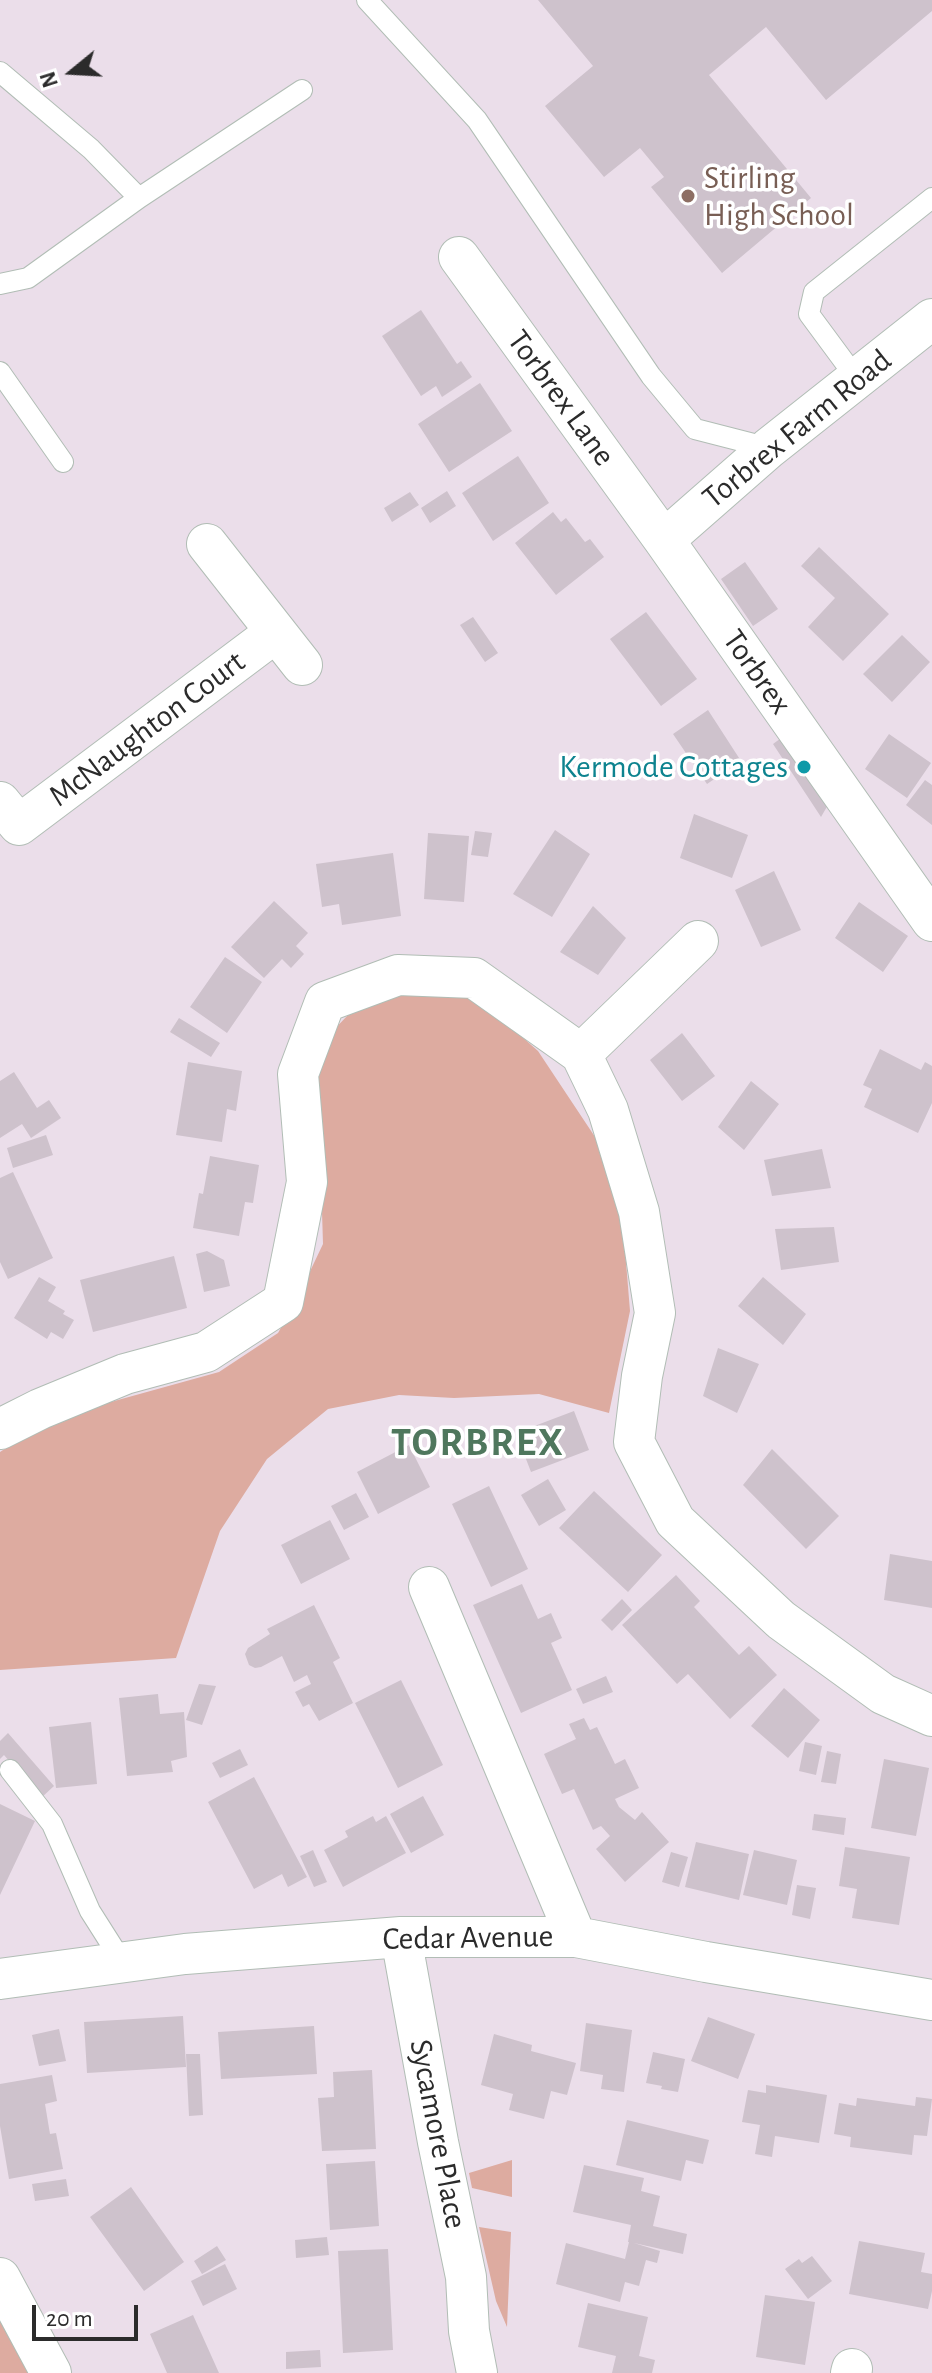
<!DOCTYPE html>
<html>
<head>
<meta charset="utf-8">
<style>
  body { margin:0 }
  #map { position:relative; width:932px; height:2373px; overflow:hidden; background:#ebdeea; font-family:"Alegreya Sans",sans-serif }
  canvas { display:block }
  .north { position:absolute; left:32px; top:32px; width:80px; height:80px; -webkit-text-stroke:6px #fff; paint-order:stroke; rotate:252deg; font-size:22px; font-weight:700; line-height:32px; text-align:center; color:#2b2b2b }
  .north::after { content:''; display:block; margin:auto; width:28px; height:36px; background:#2b2b2b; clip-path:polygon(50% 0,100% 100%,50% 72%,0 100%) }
  .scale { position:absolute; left:32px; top:2305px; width:106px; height:36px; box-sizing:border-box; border:4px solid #2b2b2b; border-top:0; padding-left:10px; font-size:24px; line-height:28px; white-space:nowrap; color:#2b2b2b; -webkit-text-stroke:6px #fff; paint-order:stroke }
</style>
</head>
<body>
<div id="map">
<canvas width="932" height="2373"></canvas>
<div class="north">N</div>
<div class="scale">20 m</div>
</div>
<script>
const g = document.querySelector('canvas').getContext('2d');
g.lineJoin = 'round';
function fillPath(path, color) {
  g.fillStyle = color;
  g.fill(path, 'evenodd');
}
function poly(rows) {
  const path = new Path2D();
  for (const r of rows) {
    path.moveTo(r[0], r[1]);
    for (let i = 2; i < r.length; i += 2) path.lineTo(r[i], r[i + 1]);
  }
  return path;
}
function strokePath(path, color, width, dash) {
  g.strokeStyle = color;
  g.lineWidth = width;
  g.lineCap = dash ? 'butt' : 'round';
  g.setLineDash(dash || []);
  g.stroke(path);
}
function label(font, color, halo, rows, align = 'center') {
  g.font = font + ' "Alegreya Sans",sans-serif';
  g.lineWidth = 7;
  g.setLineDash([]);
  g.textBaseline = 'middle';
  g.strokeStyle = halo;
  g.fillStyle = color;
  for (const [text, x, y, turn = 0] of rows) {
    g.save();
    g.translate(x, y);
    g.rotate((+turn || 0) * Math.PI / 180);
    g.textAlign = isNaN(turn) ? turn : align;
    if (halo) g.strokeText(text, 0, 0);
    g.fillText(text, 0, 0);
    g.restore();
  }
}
fillPath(poly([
  [423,992,478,998,538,1051,607,1155,624,1238,630,1311,609,1413,539,1394,454,1398,399,1395,328,1409,267,1459,220,1531,176,1658,0,1670,0,1452,53,1418,219,1372,278,1333,294,1305,323,1244,318,1081,328,1036,366,996],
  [512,2160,512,2197,472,2188,469,2173],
  [479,2227,511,2232,507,2327,496,2301],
  [0,2320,32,2373,0,2373]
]), '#ddaba0');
fillPath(poly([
  [538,0,932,0,932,11,826,100,766,27,709,75,811,198,722,273,651,187,664,177,640,148,604,177,545,106,593,66],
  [421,310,457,364,461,361,472,377,442,397,436,386,421,396,382,336],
  [480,383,512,431,449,472,418,424],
  [518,456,549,503,493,541,462,493],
  [447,491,456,506,430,523,421,508],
  [410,492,419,505,392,522,384,508],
  [553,512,561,522,566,518,585,542,590,539,604,557,556,595,515,543],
  [819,547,889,614,843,661,808,627,835,598,801,566],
  [745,562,778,609,753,626,721,579],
  [646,612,697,679,661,706,610,639],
  [473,617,498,653,485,662,460,625],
  [902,635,930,662,892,702,863,674],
  [708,710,741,761,707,784,673,734],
  [792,730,836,791,821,817,773,744],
  [889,734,931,763,907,798,865,769],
  [925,780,932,785,932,825,906,805],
  [694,814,748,835,732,878,680,858],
  [555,830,590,854,552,917,513,894],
  [475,831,492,833,488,857,471,855],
  [428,833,469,836,464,902,424,899],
  [393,853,401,916,342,925,339,904,322,907,316,864],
  [774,871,801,930,761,947,735,890],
  [274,901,308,933,296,946,304,954,291,968,282,959,264,978,231,947],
  [859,902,908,936,883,972,835,938],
  [593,906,626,938,598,975,560,952],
  [225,957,262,982,227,1033,190,1007],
  [179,1018,220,1043,211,1057,170,1032],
  [682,1033,715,1076,682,1101,650,1060],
  [880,1049,921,1070,925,1062,932,1066,932,1103,918,1133,864,1107,872,1089,863,1085],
  [188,1062,242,1071,236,1111,227,1109,222,1142,176,1135],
  [14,1072,37,1108,49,1100,61,1118,31,1138,22,1124,0,1138,0,1081],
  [751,1081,779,1104,744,1150,718,1127],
  [46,1135,53,1155,13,1168,7,1148],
  [822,1149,831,1188,772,1196,764,1160],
  [210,1156,259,1165,253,1203,245,1202,239,1236,193,1228,199,1193,203,1194],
  [13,1172,53,1258,8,1279,0,1262,0,1178],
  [834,1227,839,1262,781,1270,775,1229],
  [207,1251,224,1260,230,1286,204,1292,196,1254],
  [174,1256,187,1308,93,1332,80,1280],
  [39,1277,56,1287,48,1301,65,1311,63,1314,74,1320,63,1339,51,1332,47,1339,14,1318],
  [763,1277,806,1314,783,1345,738,1306],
  [718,1348,759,1364,737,1413,703,1396],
  [574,1411,589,1450,531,1472,516,1433],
  [409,1445,430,1487,378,1514,357,1472],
  [772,1449,839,1516,806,1549,743,1485],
  [548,1479,566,1510,539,1526,521,1495],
  [489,1486,528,1569,491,1587,452,1504],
  [594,1491,662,1555,628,1592,559,1528],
  [356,1493,369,1517,344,1530,331,1506],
  [330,1520,350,1559,301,1584,281,1545],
  [890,1554,932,1561,932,1608,884,1600],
  [676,1575,700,1601,694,1607,739,1655,749,1646,777,1675,730,1719,688,1674,677,1684,622,1625],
  [522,1584,538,1619,551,1613,562,1638,551,1643,572,1690,521,1713,473,1605],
  [622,1599,632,1610,612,1631,601,1620],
  [314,1605,340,1658,333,1662,353,1703,319,1721,309,1704,303,1707,295,1692,311,1684,307,1675,294,1682,282,1656,261,1667,255,1668,249,1665,245,1654,248,1648,270,1634,267,1629],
  [606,1676,613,1692,583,1704,576,1689],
  [401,1680,443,1765,398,1788,355,1703],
  [199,1684,216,1686,202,1725,186,1720],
  [784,1688,820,1720,788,1758,751,1726],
  [158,1694,160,1714,184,1712,187,1757,171,1761,173,1772,127,1776,119,1698],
  [584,1718,590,1730,597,1727,615,1764,625,1759,639,1788,615,1799,619,1807,635,1820,642,1812,669,1842,625,1882,596,1849,610,1836,601,1826,593,1830,574,1789,562,1794,544,1754,576,1739,569,1724],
  [91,1722,97,1784,56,1788,49,1727],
  [8,1733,54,1786,41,1798,4,1755,0,1759,0,1741],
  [805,1742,822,1746,816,1775,799,1771],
  [240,1749,248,1765,220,1778,212,1763],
  [827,1751,841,1754,836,1784,821,1782],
  [884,1759,929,1768,916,1836,871,1828],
  [254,1777,307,1877,288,1887,282,1874,254,1889,208,1802],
  [423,1796,444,1835,411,1853,390,1814],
  [0,1804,35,1821,0,1895],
  [814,1814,846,1818,844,1835,812,1830],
  [373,1816,376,1822,386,1816,406,1853,343,1887,324,1850,348,1837,345,1831],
  [696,1842,749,1854,739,1900,685,1887],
  [845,1847,910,1857,899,1925,852,1918,857,1889,839,1886],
  [313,1850,327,1882,314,1887,300,1856],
  [754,1850,797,1860,787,1905,743,1895],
  [671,1852,688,1857,679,1887,662,1882],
  [797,1885,816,1888,810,1919,792,1915],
  [183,2016,186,2067,87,2073,84,2022],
  [708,2017,755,2034,738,2079,691,2061],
  [586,2023,632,2030,624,2092,601,2089,603,2075,580,2071],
  [314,2026,317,2074,221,2079,218,2032],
  [59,2029,66,2061,39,2066,32,2035],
  [494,2034,532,2045,531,2051,576,2063,567,2095,551,2091,544,2119,509,2110,513,2094,481,2085],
  [653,2052,685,2059,678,2092,661,2089,662,2086,646,2083],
  [186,2054,200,2054,203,2115,189,2116],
  [372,2070,376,2149,322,2151,318,2098,334,2097,333,2072],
  [52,2075,57,2101,45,2104,50,2134,56,2133,63,2169,9,2179,0,2126,0,2084],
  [766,2085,827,2095,819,2143,775,2136,772,2157,755,2154,760,2125,742,2122,748,2090,766,2093],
  [916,2097,932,2099,927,2136,914,2135,912,2155,850,2147,851,2137,834,2134,839,2103,856,2106,857,2098,915,2106],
  [627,2120,709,2140,703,2164,686,2160,681,2181,616,2165],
  [375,2161,379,2226,330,2230,326,2164],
  [584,2165,644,2178,641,2191,660,2196,653,2226,687,2234,683,2254,634,2243,660,2251,657,2263,646,2260,639,2286,625,2282,620,2302,556,2284,566,2243,625,2259,629,2242,628,2242,631,2225,573,2212],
  [66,2179,69,2196,35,2201,32,2184],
  [131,2187,184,2262,144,2291,90,2217],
  [327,2237,329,2255,296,2258,295,2240],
  [859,2241,925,2253,921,2272,932,2274,932,2291,928,2309,849,2294],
  [217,2246,226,2260,202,2274,194,2261],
  [388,2249,393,2350,343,2353,338,2251],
  [812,2256,832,2281,808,2299,785,2269,799,2259,802,2263],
  [225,2264,237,2289,203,2306,191,2281],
  [765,2295,815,2302,805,2365,756,2357],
  [588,2303,648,2317,639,2356,655,2360,652,2373,612,2373,616,2356,578,2347],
  [193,2315,219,2373,167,2373,150,2334],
  [320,2350,321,2367,286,2369,286,2352]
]), '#cec2cc');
const lane = poly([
  [367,0,477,120,651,376,695,429,769,448],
  [0,72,91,149,139,198],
  [0,284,28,278,139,198,302,90],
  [0,372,63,462],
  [857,379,809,314,814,292,932,198],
  [10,1770,52,1824,90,1911,123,1963]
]);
const street = poly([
  [459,257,664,540,932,921],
  [664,540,769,448,932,319],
  [207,544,302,665],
  [0,802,19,825,276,632],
  [581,1054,698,941],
  [0,1429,40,1409,125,1374,206,1352,283,1302,307,1182,298,1074,325,1002,398,975,474,978,581,1054,608,1110,639,1212,655,1313,642,1376,634,1442,675,1521,781,1620,883,1694,932,1716],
  [429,1587,576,1937],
  [401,1937,438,2142,466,2277,469,2331,477,2373],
  [0,1979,185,1954,401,1937,576,1937,706,1962,932,2000],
  [0,2278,51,2373],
  [851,2373,852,2369]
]);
strokePath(lane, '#b1bdb5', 22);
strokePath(street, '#b1bdb5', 42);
strokePath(lane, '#fff', 20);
strokePath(street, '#fff', 40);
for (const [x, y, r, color] of [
  [688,196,8,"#8d6e63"],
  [804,767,8,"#0f9aa8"]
]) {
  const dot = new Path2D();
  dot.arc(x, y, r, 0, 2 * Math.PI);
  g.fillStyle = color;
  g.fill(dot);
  strokePath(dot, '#fff', 3);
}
label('32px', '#785e54', '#fff', [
  ["Stirling",704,178],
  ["High School",704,215]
], 'left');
label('32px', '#2b2b2b', '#fff', [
  ["Torbrex Lane",561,398,54],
  ["Torbrex Farm Road",797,429,-39],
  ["Torbrex",757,672,55],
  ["McNaughton Court",147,729,-37],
  ["Cedar Avenue",468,1938,-1],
  ["Sycamore Place",438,2134,79]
]);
label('32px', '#0d838f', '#fff', [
  ["Kermode Cottages",788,767]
], 'right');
g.letterSpacing = '2px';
label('bold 40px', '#4f775d', '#fff', [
  ["TORBREX",478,1443]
]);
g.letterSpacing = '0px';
</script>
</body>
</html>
